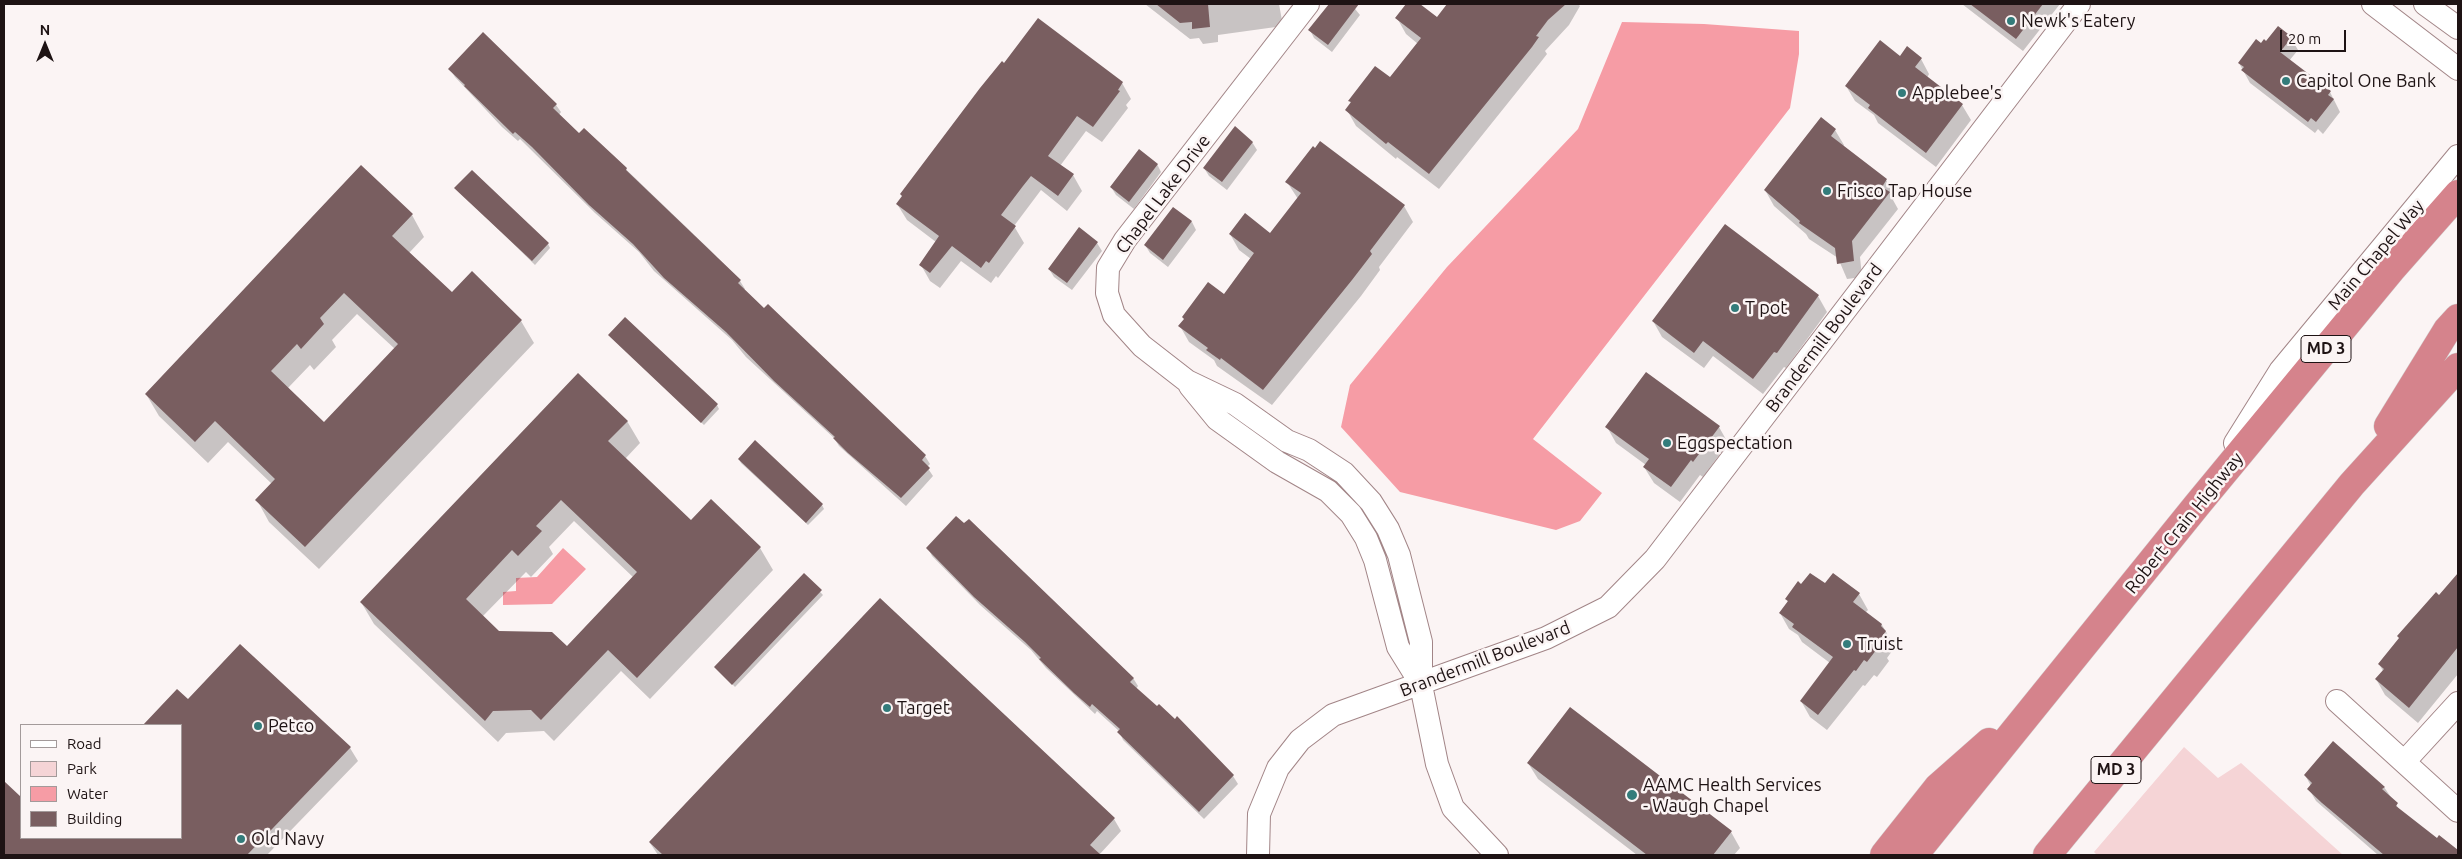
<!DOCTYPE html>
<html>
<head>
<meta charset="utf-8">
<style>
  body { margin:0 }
  #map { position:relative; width:2462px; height:859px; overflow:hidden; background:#fbf4f4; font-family:Ubuntu,sans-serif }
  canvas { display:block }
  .frame { position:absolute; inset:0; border:5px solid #1e1314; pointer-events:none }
  .legend { position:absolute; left:20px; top:724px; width:162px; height:115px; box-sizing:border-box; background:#fbf4f4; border:1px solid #a39a9a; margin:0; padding:6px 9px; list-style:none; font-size:15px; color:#1e1314 }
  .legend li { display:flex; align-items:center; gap:10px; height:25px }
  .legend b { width:25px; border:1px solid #a39a9a }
  .north { position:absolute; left:20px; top:20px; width:50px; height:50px; -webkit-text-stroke:4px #fbf4f4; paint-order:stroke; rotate:0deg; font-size:14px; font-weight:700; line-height:20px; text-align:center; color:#1e1314 }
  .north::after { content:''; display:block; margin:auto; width:18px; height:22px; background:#1e1314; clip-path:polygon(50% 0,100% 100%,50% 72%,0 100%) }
  .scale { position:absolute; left:2280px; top:30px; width:66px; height:22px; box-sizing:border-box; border:2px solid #1e1314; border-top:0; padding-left:6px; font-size:15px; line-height:18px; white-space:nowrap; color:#1e1314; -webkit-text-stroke:4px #fbf4f4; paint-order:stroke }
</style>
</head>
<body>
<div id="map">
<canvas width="2462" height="859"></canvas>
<div class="frame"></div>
<ul class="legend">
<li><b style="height:6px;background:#fff"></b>Road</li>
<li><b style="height:14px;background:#f5d4d6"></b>Park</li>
<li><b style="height:14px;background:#f69ca5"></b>Water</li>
<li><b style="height:14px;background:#795e60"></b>Building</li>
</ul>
<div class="north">N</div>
<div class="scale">20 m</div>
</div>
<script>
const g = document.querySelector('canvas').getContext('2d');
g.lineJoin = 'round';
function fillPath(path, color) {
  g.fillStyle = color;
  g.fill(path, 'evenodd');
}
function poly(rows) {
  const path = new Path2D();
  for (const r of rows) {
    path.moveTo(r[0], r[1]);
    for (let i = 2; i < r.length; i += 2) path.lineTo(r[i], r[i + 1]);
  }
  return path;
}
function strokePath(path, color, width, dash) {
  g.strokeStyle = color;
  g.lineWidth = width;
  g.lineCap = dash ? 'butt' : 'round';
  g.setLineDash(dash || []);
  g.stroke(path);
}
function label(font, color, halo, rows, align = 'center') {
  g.font = font + ' Ubuntu,sans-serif';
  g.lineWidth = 5;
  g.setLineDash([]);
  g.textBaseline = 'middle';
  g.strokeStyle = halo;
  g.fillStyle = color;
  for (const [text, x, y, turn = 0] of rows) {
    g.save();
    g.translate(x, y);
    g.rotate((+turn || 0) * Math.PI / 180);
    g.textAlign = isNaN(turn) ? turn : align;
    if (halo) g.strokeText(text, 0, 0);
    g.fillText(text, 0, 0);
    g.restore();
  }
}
fillPath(poly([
  [2184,747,2218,778,2241,763,2343,855,2097,855,2094,852]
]), '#f5d4d6');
fillPath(poly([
  [1622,22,1704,24,1799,31,1799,54,1790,108,1533,439,1602,493,1580,521,1556,530,1400,492,1341,427,1350,385,1447,267,1578,129],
  [563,548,586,569,552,604,503,605,503,592,516,591,516,578,537,577]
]), '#f69ca5');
fillPath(poly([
  [1145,4,1279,4,1283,26,1218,35,1218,42,1203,44,1199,38,1190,39],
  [1330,4,1351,4,1360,15,1332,52,1314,38,1310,30],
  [1408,4,1418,4,1437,19,1448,4,1578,4,1580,6,1569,25,1545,51,1547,54,1540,63,1439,189,1397,157,1396,159,1356,126,1347,110,1351,104,1350,101,1391,79,1418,44,1406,34,1397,18],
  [1962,4,2060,4,2023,51],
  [483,34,556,105,561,112,559,115,579,135,584,129,709,249,740,281,745,289,743,290,764,310,768,306,925,456,930,464,927,467,933,476,906,506,839,446,834,438,746,357,732,340,654,271,639,252,595,213,520,139,518,141,502,127,455,77,450,69],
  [2291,38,2298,50,2289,61,2330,92,2340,112,2323,134,2318,129,2315,133,2250,83,2239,63,2261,45],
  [1901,58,1921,59,1929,74,1927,78,1962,105,1971,120,1936,167,1878,123,1874,115,1855,101,1846,86],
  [1122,83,1131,99,1126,105,1128,108,1102,142,1086,131,1060,166,1073,175,1082,191,1067,211,1041,190,1014,226,1024,243,998,278,996,276,991,283,961,261,940,288,930,281,921,265,936,242,907,220,897,204],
  [1835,130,1844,145,1843,147,1886,180,1896,196,1893,200,1898,209,1860,257,1862,277,1847,279,1838,258,1809,239,1806,234,1774,206,1765,190],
  [1252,142,1257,150,1227,190,1209,176,1204,168],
  [1157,164,1161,172,1134,209,1116,195,1111,187],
  [1287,182,1404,206,1413,222,1379,267,1380,270,1361,296,1272,405,1217,366,1214,360,1189,342,1180,326,1224,295,1251,259,1239,250,1230,234,1270,235,1298,199],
  [456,188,548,244,550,248,535,265],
  [1173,208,1192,222,1196,230,1168,267,1150,253,1145,245],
  [412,215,424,237,409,253,452,294,472,273,521,321,534,343,319,569,269,522,257,500,272,484,228,442,208,463,159,416,146,394],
  [357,314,395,349,324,424,287,389,310,365,314,370,336,347,332,340],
  [1097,243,1102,251,1072,290,1054,277,1049,269],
  [1818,296,1827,312,1786,368,1784,367,1763,394,1713,356,1704,368,1662,337,1653,321],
  [610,335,717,405,719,409,704,425],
  [627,421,640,443,625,459,691,522,711,501,760,548,773,570,650,699,621,671,554,741,544,731,506,733,498,742,374,624,361,602],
  [574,521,634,578,567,647,498,632,482,617,526,572,531,577,553,554,549,547],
  [1607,427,1719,427,1728,443,1703,477,1700,475,1680,502,1654,483,1644,467,1646,465,1616,443],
  [755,442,822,505,824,509,808,525,741,463,739,459],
  [928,548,1133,678,1138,686,1136,689,1233,776,1238,784,1204,819,1123,740,1119,731,1097,711,1095,714,1046,668,1031,650,980,605,932,556],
  [804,575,823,595,735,687,716,667],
  [2452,581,2458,586,2458,674,2418,723,2385,695,2376,679,2383,671,2379,664],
  [1825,585,1859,594,1868,610,1865,613,1882,625,1895,647,1887,658,1889,661,1877,677,1874,675,1865,686,1863,685,1827,730,1810,717,1801,701,1830,663,1802,642,1798,635,1789,629,1780,613,1788,602,1786,599,1802,586],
  [240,645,350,748,358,761,267,855,4,855,5,784,21,799,21,838,181,838,181,725,144,725,177,691,188,701],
  [1528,763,1731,832,1740,848,1734,855,1637,855,1538,779],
  [2305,775,2384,787,2401,812,2446,847,2451,855,2378,855,2316,801,2309,789,2311,786],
  [1114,819,1121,831,1099,855,658,855,650,843]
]), '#0003');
fillPath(poly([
  [1156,4,1208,4,1210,27,1192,29,1192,22,1180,23],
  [1329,4,1359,4,1328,45,1308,30],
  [1406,4,1420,4,1437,17,1447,4,1566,4,1548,20,1536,36,1539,37,1532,47,1429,174,1388,142,1386,144,1345,110,1351,102,1348,101,1375,66,1390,77,1421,38,1395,18],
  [1970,4,2043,4,2016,39],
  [1038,18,1123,82,1118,90,1120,91,1093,127,1077,116,1048,156,1074,174,1058,196,1031,176,1023,186,1001,215,1016,226,989,263,986,261,981,268,952,246,930,273,919,265,939,236,896,204,902,196,900,194,980,88,1002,61,1004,63],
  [2278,26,2292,37,2280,52,2331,91,2328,95,2334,99,2316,122,2311,118,2308,122,2241,70,2244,67,2238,63,2256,39,2261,43,2264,39,2266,41],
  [483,32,557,104,553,108,579,133,584,128,627,168,626,170,741,280,738,283,764,308,768,304,926,455,922,460,930,468,901,498,848,453,833,438,835,437,774,381,726,332,664,278,633,244,589,205,532,147,515,132,513,134,464,86,465,85,448,69],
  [1880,40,1900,56,1907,46,1922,58,1915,67,1963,104,1926,153,1868,108,1870,105,1845,86],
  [1821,117,1836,129,1831,136,1887,179,1882,187,1890,192,1852,241,1854,261,1837,264,1835,248,1799,223,1800,221,1764,190],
  [1235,126,1253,142,1222,182,1203,168],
  [1320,141,1405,205,1370,251,1372,254,1352,280,1263,390,1221,358,1220,360,1206,350,1208,348,1178,326,1184,319,1182,317,1208,282,1224,294,1254,253,1229,234,1245,213,1270,233,1301,193,1285,182,1313,146,1315,148],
  [1139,149,1158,164,1129,202,1110,187],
  [361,165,413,214,392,236,452,292,472,271,522,320,305,547,255,500,275,479,215,421,195,442,145,394],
  [344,293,398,344,324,422,271,371,297,344,301,349,324,324,320,318],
  [472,170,549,243,532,261,454,188],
  [1173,207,1192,221,1163,260,1144,245],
  [1725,224,1819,295,1777,353,1774,352,1753,379,1703,341,1694,353,1652,321],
  [1079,227,1098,242,1067,283,1048,269],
  [625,317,718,404,701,423,608,335],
  [1646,372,1720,426,1693,462,1691,460,1671,487,1643,467,1649,459,1605,427],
  [578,373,628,421,608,441,691,520,711,499,761,547,637,678,608,650,541,720,531,710,493,711,485,721,360,602],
  [561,500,637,572,567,646,552,632,499,631,466,599,512,550,518,556,542,531,536,526],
  [755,440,823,504,806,523,738,459],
  [956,516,964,523,969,519,1134,678,1130,682,1157,706,1159,704,1175,719,1177,716,1234,775,1199,812,1117,732,1120,729,1092,704,1090,707,1074,693,1039,659,1041,658,1025,642,974,597,926,548],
  [804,573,822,590,732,685,714,667],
  [1810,573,1825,583,1833,573,1860,593,1853,602,1882,624,1881,626,1886,631,1878,642,1880,645,1867,662,1864,660,1856,671,1854,670,1818,715,1800,701,1833,657,1792,627,1794,624,1779,613,1788,601,1785,599,1798,581,1801,584],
  [2458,573,2458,647,2409,708,2375,679,2384,669,2378,664,2399,638,2397,636,2436,592,2439,595],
  [880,598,1115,818,1090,845,1101,855,663,855,649,842],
  [240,644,351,747,247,855,4,855,4,781,21,797,21,838,181,838,181,725,143,725,177,689,188,699],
  [1570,707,1732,831,1713,855,1647,855,1527,763],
  [2333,741,2385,787,2382,789,2398,803,2396,806,2437,838,2439,835,2458,850,2458,855,2384,855,2322,803,2307,789,2312,783,2304,775]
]), '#795e60');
const street = poly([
  [1308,4,1125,240,1108,268,1107,293,1114,315,1142,346,1187,381,1235,404,1287,441,1309,450,1344,473,1371,502,1388,529,1399,555,1421,642,1421,685,1437,764,1453,808,1497,855],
  [2373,4,2458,69],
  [2425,4,2458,28],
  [1190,386,1217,419,1277,462,1328,491,1351,514,1366,538,1375,560,1398,647,1421,684],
  [2235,443,2280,371,2458,156],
  [2337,701,2458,811],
  [2404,762,2458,703],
  [1258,855,1259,814,1278,768,1300,740,1333,715,1546,638,1608,607,1655,559,2079,4]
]);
const highway = poly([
  [2388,426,2447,330,2458,318],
  [1884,855,1938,787,1989,742],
  [1914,855,2197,505,2391,270,2458,194],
  [2047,855,2352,484,2458,367]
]);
strokePath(street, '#a28587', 24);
strokePath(highway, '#d2d0d0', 29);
strokePath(street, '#fff', 22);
strokePath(highway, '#d5838c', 28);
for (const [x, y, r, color] of [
  [2011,21,5,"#337c7b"],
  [2286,81,5,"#337c7b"],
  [1902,93,5,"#337c7b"],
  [1827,191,5,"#337c7b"],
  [1735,308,5,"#337c7b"],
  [1667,443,5,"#337c7b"],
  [1847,644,5,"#337c7b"],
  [887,708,5,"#337c7b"],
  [258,726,5,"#337c7b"],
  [1632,795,6,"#337c7b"],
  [241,839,5,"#337c7b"]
]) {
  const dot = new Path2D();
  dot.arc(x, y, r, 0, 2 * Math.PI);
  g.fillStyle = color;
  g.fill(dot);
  strokePath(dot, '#fbf4f4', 2);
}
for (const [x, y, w] of [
  [2326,349,50],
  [2116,770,50]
]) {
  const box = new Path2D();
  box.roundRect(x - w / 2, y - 13.5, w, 27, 4);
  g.fillStyle = '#fbf4f4';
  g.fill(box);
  strokePath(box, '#1e1314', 1);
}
label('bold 16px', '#1e1314', null, [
  ["MD 3",2326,349],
  ["MD 3",2116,770]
]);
label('18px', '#1e1314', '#fbf4f4', [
  ["Newk's Eatery",2021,21],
  ["Capitol One Bank",2296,81],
  ["Applebee's",1912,93],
  ["Frisco Tap House",1837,191],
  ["T pot",1745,308],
  ["Eggspectation",1677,443],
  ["Truist",1857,644],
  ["Target",897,708],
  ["Petco",268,726],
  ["AAMC Health Services",1643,785],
  ["- Waugh Chapel",1643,806],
  ["Old Navy",251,839]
], 'left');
label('18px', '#1e1314', '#fbf4f4', [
  ["Chapel Lake Drive",1163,194,-53],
  ["Main Chapel Way",2376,255,-50],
  ["Brandermill Boulevard",1824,338,-53],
  ["Robert Crain Highway",2184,523,-51],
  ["Brandermill Boulevard",1485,659,-21]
]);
</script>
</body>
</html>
